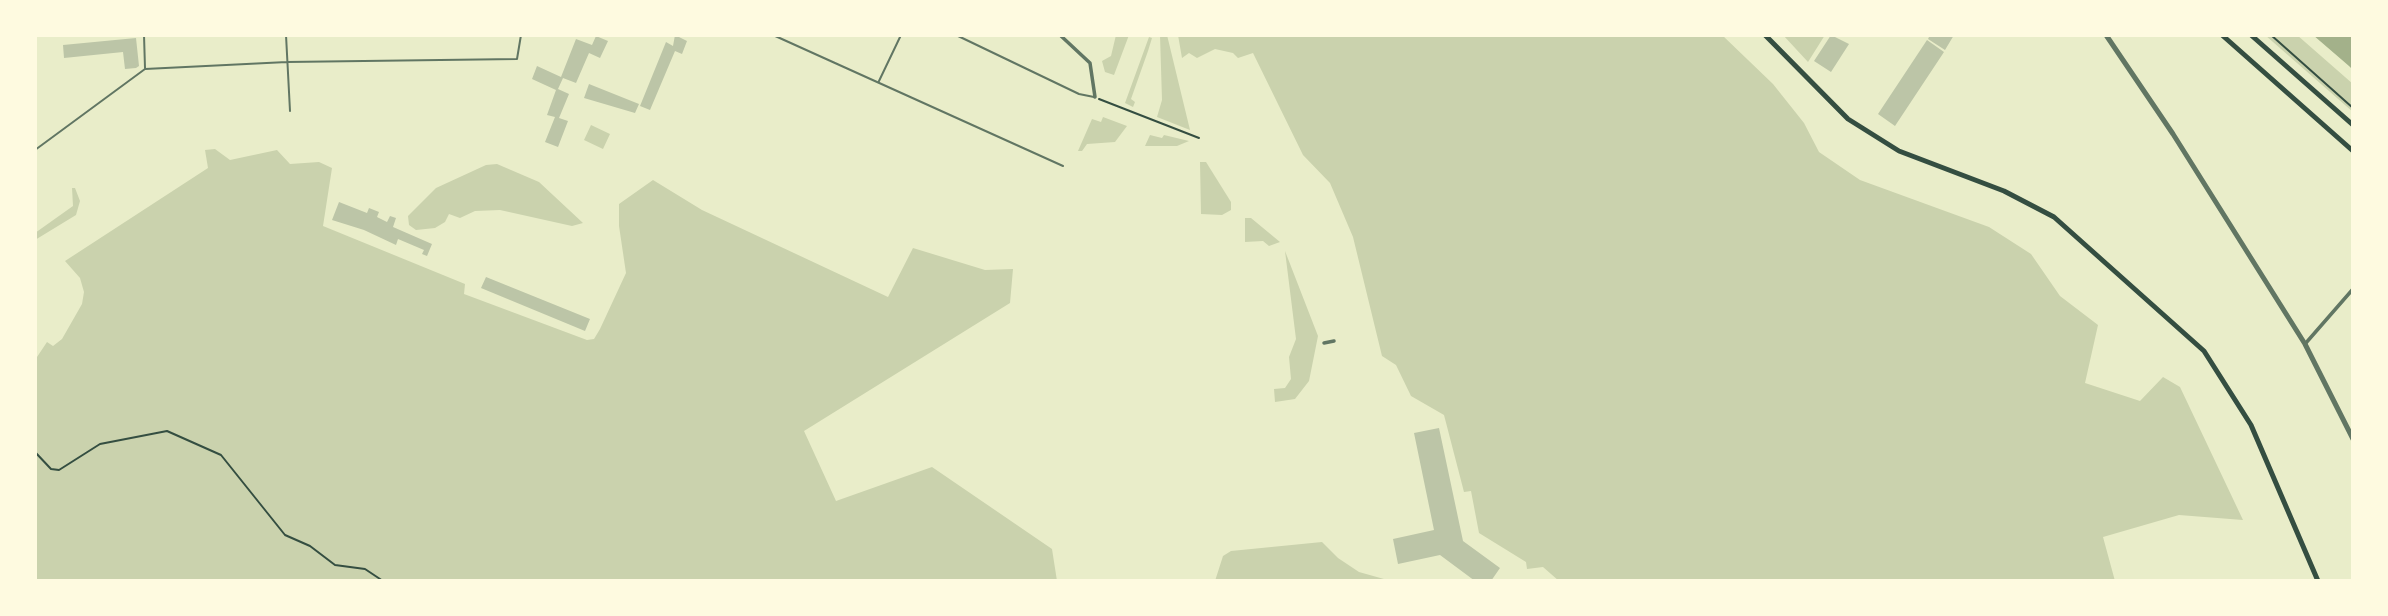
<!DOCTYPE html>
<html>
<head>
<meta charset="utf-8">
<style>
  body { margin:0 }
  #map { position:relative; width:2388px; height:616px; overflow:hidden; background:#e9edc9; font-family:"Fira Sans Condensed",sans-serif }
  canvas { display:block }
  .frame { position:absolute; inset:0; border:37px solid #fefae0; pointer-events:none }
</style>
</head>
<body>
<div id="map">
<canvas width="2388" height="616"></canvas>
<div class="frame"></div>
</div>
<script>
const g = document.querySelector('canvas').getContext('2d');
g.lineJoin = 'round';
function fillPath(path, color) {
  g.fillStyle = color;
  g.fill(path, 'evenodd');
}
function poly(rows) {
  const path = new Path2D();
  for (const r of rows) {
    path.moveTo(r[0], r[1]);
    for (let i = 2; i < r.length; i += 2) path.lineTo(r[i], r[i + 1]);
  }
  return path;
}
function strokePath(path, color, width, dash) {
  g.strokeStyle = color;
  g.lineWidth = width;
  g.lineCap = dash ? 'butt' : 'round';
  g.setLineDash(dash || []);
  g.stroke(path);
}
fillPath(poly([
  [1116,35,1129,35,1114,75,1105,72,1102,61,1111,56],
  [1160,35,1167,35,1190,130,1157,117,1162,100],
  [1178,35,1722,35,1773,84,1804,123,1819,152,1860,180,1989,227,2031,254,2060,296,2098,325,2085,383,2140,401,2163,377,2180,387,2243,520,2179,515,2103,537,2115,581,1559,581,1543,567,1527,569,1526,562,1479,533,1471,491,1464,492,1444,415,1411,396,1396,365,1382,356,1353,237,1330,183,1303,155,1253,53,1238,58,1233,53,1215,49,1197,58,1189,53,1182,58],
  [1783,35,1825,35,1808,62],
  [2265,35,2297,35,2353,84,2353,112],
  [1149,37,1152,38,1148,51,1131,99,1135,102,1133,107,1125,103],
  [1103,117,1127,126,1115,142,1087,144,1082,151,1078,151,1092,119,1101,122],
  [591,125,610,134,603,149,584,140],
  [1150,135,1162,138,1164,135,1189,141,1177,146,1145,146],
  [215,149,230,160,277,150,290,164,319,162,332,168,323,226,465,284,464,294,587,340,594,339,600,329,626,273,619,226,619,204,653,180,702,210,888,297,913,248,985,270,1013,269,1010,303,804,431,836,501,932,467,1052,549,1057,581,35,581,35,360,47,342,53,346,62,339,82,304,84,292,80,278,65,261,208,168,205,150],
  [1200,162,1206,162,1231,202,1231,210,1222,215,1201,214],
  [497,164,539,182,583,223,572,226,500,210,475,211,460,218,449,214,445,222,435,228,416,230,409,225,408,216,436,188,486,165],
  [72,188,75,188,80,201,76,215,35,240,35,233,73,206],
  [1245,218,1251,218,1280,242,1269,246,1263,241,1245,242],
  [1285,251,1318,336,1309,381,1295,399,1275,402,1274,389,1285,388,1291,379,1289,357,1296,339],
  [1322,542,1338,558,1359,572,1391,581,1215,581,1223,556,1231,551]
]), '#cad2ad');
fillPath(poly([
  [2313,35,2353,35,2353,70,2349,66]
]), '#a3b18a');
fillPath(poly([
  [675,35,687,41,682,54,675,51,650,110,640,106,666,42,673,46],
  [1831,35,1849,44,1831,72,1814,61],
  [1930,35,1954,35,1945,50,1928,39],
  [596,36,608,41,600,58,589,53,576,83,563,78,558,89,569,94,559,118,568,121,558,147,545,142,555,117,547,115,556,90,532,79,537,66,561,77,576,39,592,45],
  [136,38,139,66,136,68,125,69,123,52,64,58,63,45],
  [1927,40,1944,52,1895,126,1878,114],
  [589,84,639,104,635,113,584,98],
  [339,202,367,213,369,208,379,212,377,217,387,222,390,216,396,218,393,227,432,244,427,256,422,254,424,250,398,239,396,245,364,230,332,220],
  [486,277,590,319,585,331,481,288],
  [1439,428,1463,541,1500,568,1491,581,1475,581,1440,555,1398,564,1393,539,1434,530,1414,433]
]), '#bcc5a7');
strokePath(poly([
  [2271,35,2353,108],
  [1099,99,1199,138],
  [35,452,51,469,59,470,100,444,167,431,221,455,285,535,310,546,335,565,365,569,383,581]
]), '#344e41', 2);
strokePath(poly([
  [144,35,145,68],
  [286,35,290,111],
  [773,35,1063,166],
  [956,35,1079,94,1094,97],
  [879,81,901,35],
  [35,150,145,69,287,62,517,59,521,35]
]), '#617663', 2);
strokePath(poly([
  [1060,35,1090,63,1095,97],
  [1324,343,1334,341],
  [2305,344,2353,289]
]), '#617663', 3.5);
strokePath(poly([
  [2106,35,2173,134,2305,344,2353,439]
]), '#617663', 5);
strokePath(poly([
  [1765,35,1848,119,1899,151,2004,191,2054,217,2204,351,2251,425,2318,581],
  [2222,35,2353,151],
  [2251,35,2353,125]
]), '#344e41', 5);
</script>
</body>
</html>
